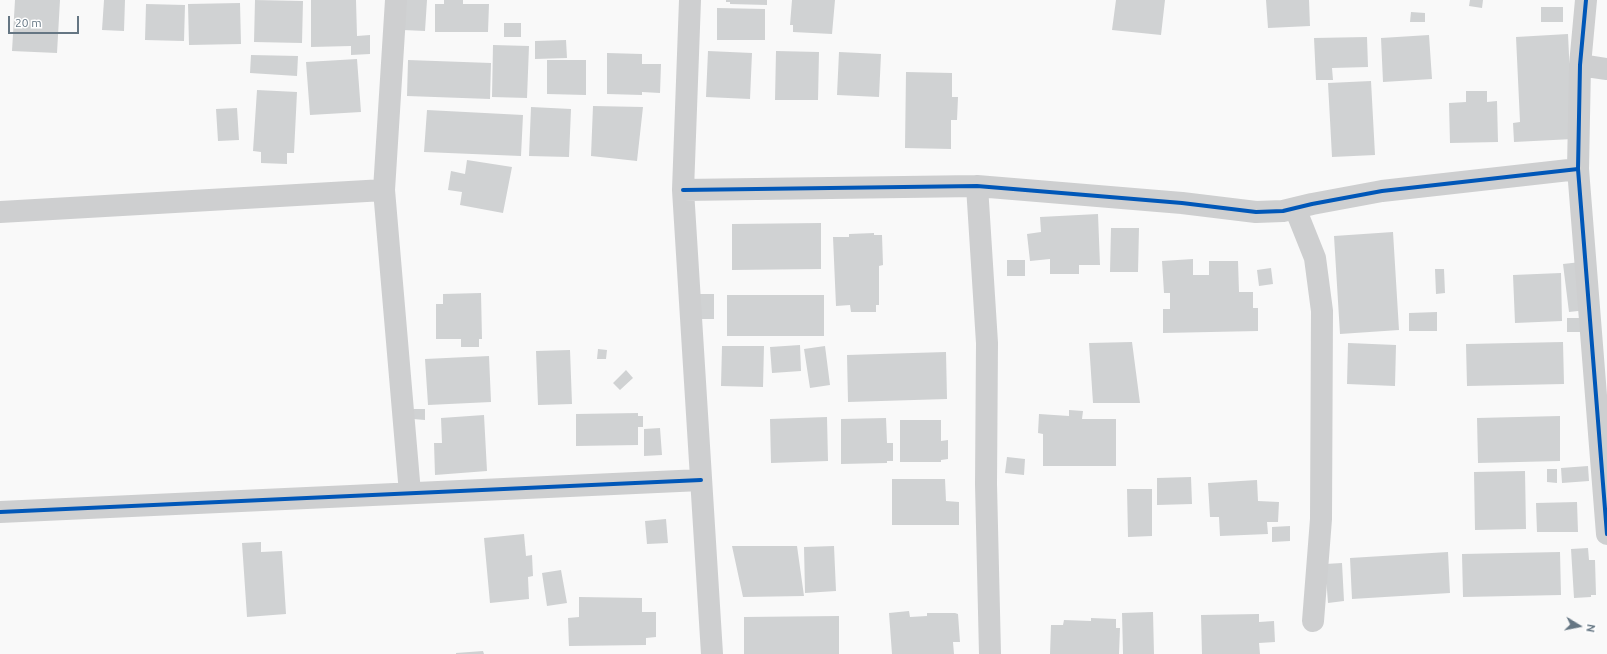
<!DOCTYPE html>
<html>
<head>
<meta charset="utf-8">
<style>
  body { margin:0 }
  #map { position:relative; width:1607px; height:654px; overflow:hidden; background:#f9f9f9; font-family:Ubuntu,sans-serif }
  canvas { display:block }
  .north { position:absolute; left:1559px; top:606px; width:40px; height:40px; -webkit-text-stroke:3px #fff; paint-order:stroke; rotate:100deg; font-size:11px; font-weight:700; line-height:16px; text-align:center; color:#657683 }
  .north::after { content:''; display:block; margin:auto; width:14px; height:18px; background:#657683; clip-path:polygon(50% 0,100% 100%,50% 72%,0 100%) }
  .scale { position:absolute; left:8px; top:16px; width:71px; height:18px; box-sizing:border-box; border:2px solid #657683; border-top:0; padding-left:5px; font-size:12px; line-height:14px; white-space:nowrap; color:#657683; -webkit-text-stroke:3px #fff; paint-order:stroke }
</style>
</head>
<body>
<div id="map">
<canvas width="1607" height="654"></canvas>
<div class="north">N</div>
<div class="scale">20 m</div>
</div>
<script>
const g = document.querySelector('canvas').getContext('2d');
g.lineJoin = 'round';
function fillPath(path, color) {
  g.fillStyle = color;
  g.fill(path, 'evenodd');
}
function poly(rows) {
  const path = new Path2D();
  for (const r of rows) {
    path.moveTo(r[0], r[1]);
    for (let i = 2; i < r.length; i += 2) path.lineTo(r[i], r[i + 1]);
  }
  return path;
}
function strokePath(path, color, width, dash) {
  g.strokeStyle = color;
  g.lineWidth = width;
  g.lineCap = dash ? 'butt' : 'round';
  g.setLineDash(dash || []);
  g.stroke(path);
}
fillPath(poly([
  [15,0,60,0,57,53,12,51],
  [104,0,125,0,124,31,102,30],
  [255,0,303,1,302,43,254,42],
  [311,0,356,0,357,36,370,35,370,54,351,55,351,46,311,47],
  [404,0,427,0,425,31,403,30],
  [444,0,463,0,463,4,489,4,488,32,435,32,435,4,444,4],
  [726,0,767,0,767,5,730,4,730,2,726,2],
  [792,0,835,0,832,34,793,32,793,25,790,25],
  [1116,0,1165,0,1161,35,1112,30],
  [1266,0,1309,0,1310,26,1268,28],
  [1470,0,1483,0,1482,8,1469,6],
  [240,3,241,44,189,45,188,4],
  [146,4,185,5,184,41,145,40],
  [1541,7,1563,7,1563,22,1541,22],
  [717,8,765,9,765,40,717,40],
  [1411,12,1425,13,1425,22,1410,22],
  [504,23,521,23,521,37,504,37],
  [1568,34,1573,139,1514,142,1513,123,1520,122,1516,37],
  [1429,35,1432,79,1383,82,1381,38],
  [1367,37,1368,67,1332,68,1333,80,1316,80,1314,38],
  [566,40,567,58,535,59,535,41],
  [493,45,529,46,527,98,492,97],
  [708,51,752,53,750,99,706,97],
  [776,51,819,52,818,100,775,100],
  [839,52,881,54,879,97,837,95],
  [607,53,642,54,642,64,661,64,660,93,642,92,642,95,607,94],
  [251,55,298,56,297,76,250,73],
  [357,59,361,112,310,115,306,62],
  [408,60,491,63,490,99,407,96],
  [547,60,586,60,586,95,547,94],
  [906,72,952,73,952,97,958,97,957,120,951,120,951,149,905,148],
  [1371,81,1375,155,1332,157,1328,83],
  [257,90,297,92,294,153,287,153,287,164,261,163,261,152,253,151],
  [1466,91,1487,91,1487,102,1497,101,1498,142,1450,143,1449,103,1466,102],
  [593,106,643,107,637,161,591,156],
  [531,107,571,109,569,157,529,156],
  [237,108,239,140,218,141,216,109],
  [427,110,523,115,521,156,424,152],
  [467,160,512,167,503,213,460,205,462,192,448,190,451,171,465,174],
  [1098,214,1100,265,1079,265,1079,274,1050,274,1050,259,1030,261,1027,234,1041,232,1040,217],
  [821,223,821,269,732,270,732,224],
  [1111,228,1139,228,1138,272,1110,272],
  [1393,232,1399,330,1340,334,1334,236],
  [874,233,874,235,882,235,883,265,879,266,879,305,876,305,876,312,851,312,850,305,836,306,833,237,849,237,849,234],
  [1193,259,1193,275,1209,275,1209,261,1238,261,1239,292,1253,292,1253,308,1258,308,1258,331,1163,333,1163,309,1170,309,1170,293,1164,293,1162,261],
  [1007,260,1025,260,1025,276,1007,276],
  [1581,262,1587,310,1569,312,1563,264],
  [1271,268,1273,284,1259,286,1257,270],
  [1435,269,1444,269,1445,293,1436,294],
  [1561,273,1562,321,1515,323,1513,275],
  [481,293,482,339,479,339,479,347,461,347,461,339,436,339,436,304,443,304,443,294],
  [696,294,714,294,714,319,695,319],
  [727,295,824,295,824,336,727,336],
  [1437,312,1437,331,1409,331,1409,313],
  [1567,318,1584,318,1584,332,1567,332],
  [1132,342,1140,403,1093,403,1089,343],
  [1563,342,1564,384,1467,386,1466,344],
  [1348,343,1396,345,1395,386,1347,384],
  [800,345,801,371,772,373,770,347],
  [722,346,764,346,763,387,721,386],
  [825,346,830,385,810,388,804,349],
  [598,349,607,350,606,359,597,359],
  [570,350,572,404,538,405,536,351],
  [946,352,947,399,848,402,847,355],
  [489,356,491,402,428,405,425,359],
  [626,370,633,378,620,390,613,383],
  [413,409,425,409,425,420,413,419],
  [1069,410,1083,411,1082,419,1116,419,1116,466,1043,466,1043,434,1038,433,1039,414,1069,416],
  [638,413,638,416,643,416,643,427,638,427,638,445,576,446,576,414],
  [484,415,487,471,435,475,434,443,442,443,441,418],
  [1560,416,1560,461,1478,463,1477,418],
  [827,417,828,461,771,463,770,419],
  [886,418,887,443,893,443,893,461,887,461,887,463,841,464,841,419],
  [900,420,941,420,941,441,948,440,948,459,941,460,941,462,900,462],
  [660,428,662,455,644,456,644,429],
  [1007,457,1025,459,1024,475,1005,473],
  [1588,466,1589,481,1562,483,1561,468],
  [1547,469,1557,469,1557,483,1547,482],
  [1525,471,1526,529,1475,530,1474,472],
  [1191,477,1192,504,1157,505,1157,478],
  [892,479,945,479,946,501,959,502,959,525,892,525],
  [1257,480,1258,501,1279,502,1278,522,1267,522,1268,534,1220,536,1219,517,1210,517,1208,483],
  [1127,489,1152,489,1152,536,1128,537],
  [1577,502,1578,532,1537,532,1536,503],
  [666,519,668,543,647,544,645,521],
  [1290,526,1290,541,1272,542,1272,527],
  [524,534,526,556,532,555,533,576,528,577,529,599,490,603,484,538],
  [261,542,261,552,282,551,286,614,247,617,242,543],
  [732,546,797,546,804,596,743,597],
  [834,546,836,591,805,593,804,547],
  [1588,548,1589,560,1595,560,1596,595,1591,595,1591,597,1574,598,1571,549],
  [1448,552,1450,593,1352,599,1350,558],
  [1560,552,1561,595,1463,597,1462,554],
  [1342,563,1344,601,1328,603,1325,564],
  [561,570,567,603,547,606,542,573],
  [579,597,642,598,642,612,656,612,656,637,646,638,646,645,569,646,568,618,579,617],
  [909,611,910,617,927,616,927,613,955,613,958,614,960,642,953,642,954,654,892,654,889,613],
  [1153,612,1154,654,1123,654,1122,613],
  [1259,614,1259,622,1274,621,1275,642,1259,643,1260,654,1202,654,1201,615],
  [839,616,839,654,744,654,744,617],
  [1091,618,1116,619,1116,628,1120,628,1119,654,1050,654,1051,625,1063,625,1064,620,1091,621],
  [483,651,484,654,456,654,456,653]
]), '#d0d2d3');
strokePath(poly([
  [396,0,384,190,410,493],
  [690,0,683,190,712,654],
  [1586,0,1580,65,1578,169,1607,534],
  [1580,65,1607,69],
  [977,186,987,343,986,484,990,654],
  [683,190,977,186,1182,203,1256,212,1283,211,1312,204,1382,191,1578,169],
  [1295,208,1315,258,1322,311,1321,519,1313,621],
  [0,212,384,190],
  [0,512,701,480]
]), '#cecfd0', 22);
strokePath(poly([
  [1586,0,1580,65,1578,169,1607,534],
  [683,190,977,186,1182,203,1256,212,1283,211,1312,204,1382,191,1578,169],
  [0,512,701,480]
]), '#0057b8', 4);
</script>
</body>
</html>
